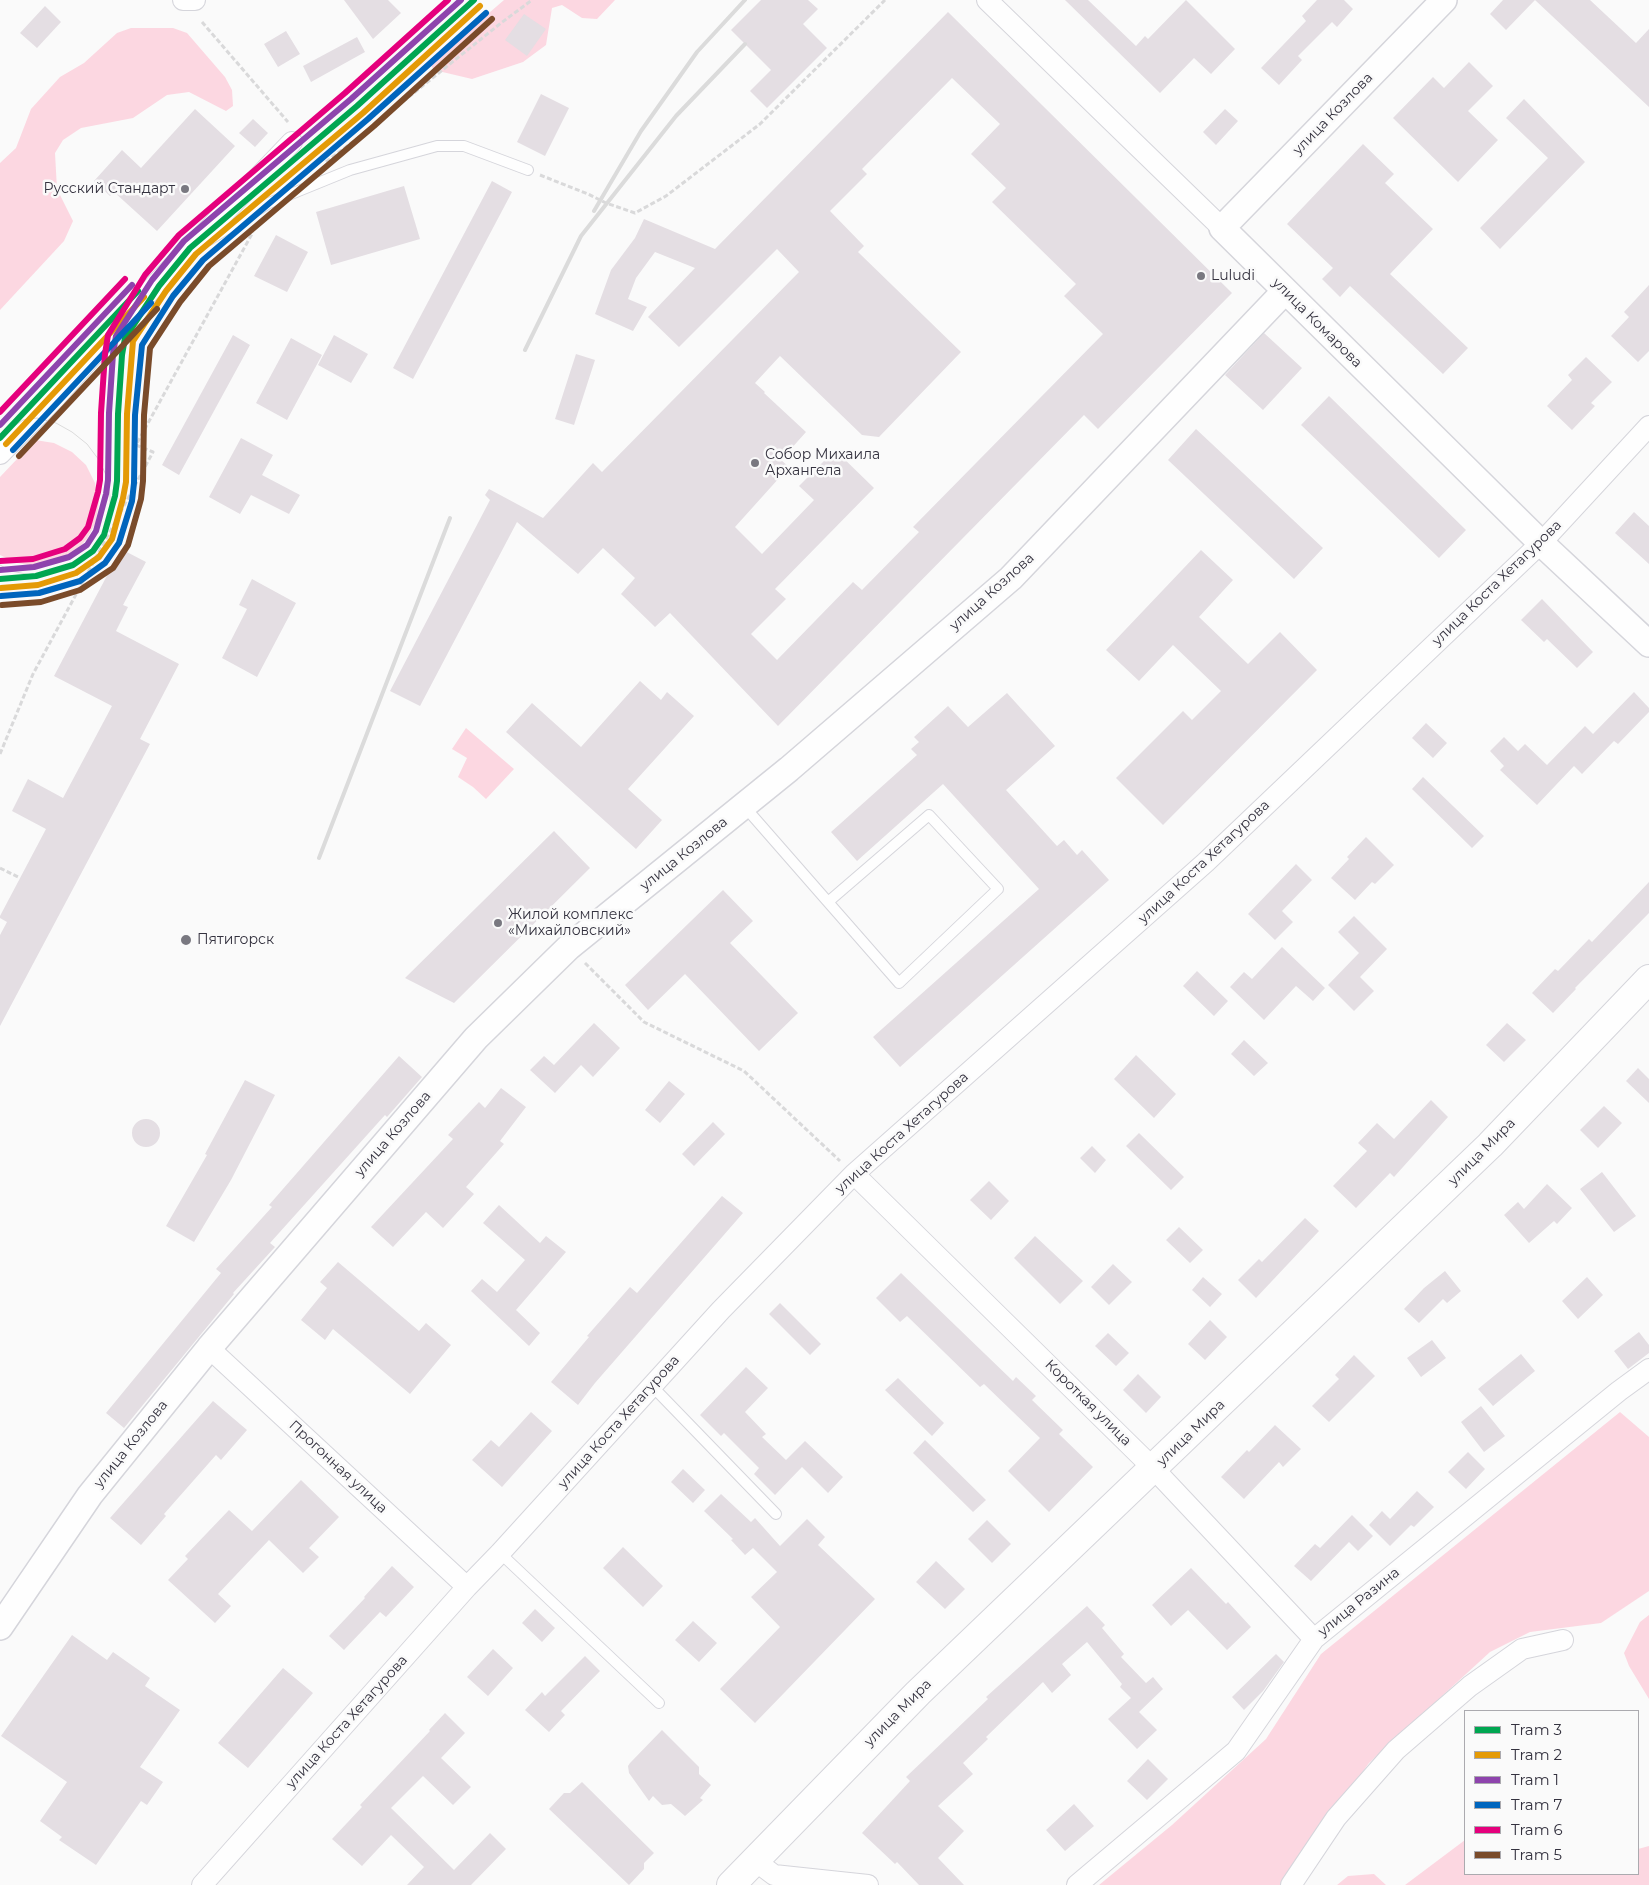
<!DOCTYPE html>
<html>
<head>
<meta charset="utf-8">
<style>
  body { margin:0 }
  #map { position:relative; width:1649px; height:1885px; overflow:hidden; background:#fafafa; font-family:Montserrat,sans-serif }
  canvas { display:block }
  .legend { position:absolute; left:1464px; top:1710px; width:175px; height:165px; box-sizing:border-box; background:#fafafa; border:1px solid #abaaaf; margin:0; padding:6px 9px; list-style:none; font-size:15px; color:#34323f }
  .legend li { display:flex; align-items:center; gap:10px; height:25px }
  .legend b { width:25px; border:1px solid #abaaaf }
</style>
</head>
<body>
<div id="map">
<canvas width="1649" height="1885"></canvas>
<ul class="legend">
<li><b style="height:6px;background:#00a651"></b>Tram 3</li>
<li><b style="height:6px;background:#e49a06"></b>Tram 2</li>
<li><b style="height:6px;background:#8e44ad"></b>Tram 1</li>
<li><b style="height:6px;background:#0065bd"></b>Tram 7</li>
<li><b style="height:6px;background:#e5007d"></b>Tram 6</li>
<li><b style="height:6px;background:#7a4b2a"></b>Tram 5</li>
</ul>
</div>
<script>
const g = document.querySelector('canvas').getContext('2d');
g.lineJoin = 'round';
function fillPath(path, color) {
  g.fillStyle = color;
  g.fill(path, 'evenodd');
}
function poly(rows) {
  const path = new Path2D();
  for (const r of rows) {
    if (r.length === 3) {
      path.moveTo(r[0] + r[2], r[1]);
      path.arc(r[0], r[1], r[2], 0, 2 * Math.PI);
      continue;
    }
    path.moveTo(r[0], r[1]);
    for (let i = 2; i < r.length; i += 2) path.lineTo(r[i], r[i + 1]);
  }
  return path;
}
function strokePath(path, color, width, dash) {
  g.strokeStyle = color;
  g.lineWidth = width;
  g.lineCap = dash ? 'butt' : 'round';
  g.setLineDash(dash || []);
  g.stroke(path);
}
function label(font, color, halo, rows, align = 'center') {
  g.font = font + ' Montserrat,sans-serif';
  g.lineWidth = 5;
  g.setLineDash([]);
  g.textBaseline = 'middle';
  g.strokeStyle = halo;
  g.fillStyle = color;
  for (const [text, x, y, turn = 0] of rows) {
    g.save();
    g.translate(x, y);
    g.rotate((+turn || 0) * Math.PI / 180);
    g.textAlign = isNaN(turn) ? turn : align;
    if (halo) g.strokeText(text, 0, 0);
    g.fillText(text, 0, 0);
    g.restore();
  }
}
fillPath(poly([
  [504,0,615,0,597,19,582,18,562,5,552,8,546,45,523,62,472,79,434,70,430,64],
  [131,28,173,28,187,33,225,77,232,90,233,106,226,111,189,92,167,95,133,118,81,128,63,140,55,153,57,189,73,221,64,241,0,310,0,163,16,148,31,109,60,77,84,63,117,33],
  [35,440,54,443,72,452,86,465,95,483,99,502,96,522,87,539,73,554,56,563,36,566,17,563,0,555,0,477],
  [466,728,514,769,486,799,473,787,458,777,467,758,452,749],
  [1620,1412,1649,1437,1649,1591,1601,1623,1530,1632,1490,1652,1369,1763,1280,1885,1099,1885,1172,1825,1266,1739,1321,1654],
  [1649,1615,1649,1699,1629,1666,1624,1653,1640,1622],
  [1465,1840,1465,1874,1638,1874,1638,1849,1649,1846,1649,1885,1405,1885],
  [1374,1874,1386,1885,1337,1885,1348,1876]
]), '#fcd7e1');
fillPath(poly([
  [344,0,388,0,401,13,373,39],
  [761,0,808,0,818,9,803,24,827,48,767,108,750,91,771,70,731,30],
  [1065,0,1088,0,1136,46,1145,36,1148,39,1186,0,1235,49,1211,74,1194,58,1160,93],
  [1317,0,1344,0,1353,9,1337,27,1332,22,1298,56,1302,60,1279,85,1261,68,1306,21,1302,16],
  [1503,0,1535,0,1506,30,1490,14],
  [1535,0,1590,0,1636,43,1649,29,1649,107],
  [45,6,61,22,37,48,20,33],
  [948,12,1232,293,1098,429,1084,415,778,726,670,613,655,627,621,594,635,578,603,548,578,574,517,522,420,706,390,691,490,500,485,495,489,489,543,518,593,463,602,472,799,272,777,249,679,347,648,317,695,268,655,252,636,278,628,299,647,307,633,331,595,314,611,270,635,238,644,219,715,249],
  [952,78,1000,124,971,154,1006,188,992,202,1076,284,1064,296,1103,334,913,527,919,532,862,590,853,582,777,660,751,634,786,599,775,589,874,488,835,450,799,486,814,500,762,554,735,527,789,467,781,460,806,432,764,393,765,392,755,383,780,356,862,435,879,437,961,352,858,252,864,246,830,211,867,174,862,169],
  [524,14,546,29,527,56,505,40],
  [286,31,300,54,278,67,264,44],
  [357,37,365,52,311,82,303,66],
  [1469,62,1493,86,1468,111,1498,140,1458,182,1393,118,1433,77,1444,88],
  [541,94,569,108,545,156,517,142],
  [1524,99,1585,162,1500,249,1480,228,1548,158,1506,118],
  [195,109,235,146,157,231,114,192,110,196,94,181,122,150,141,168],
  [1225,109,1238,121,1216,145,1203,132],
  [253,119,268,133,255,147,239,133],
  [1363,144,1394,174,1385,183,1433,229,1390,274,1468,348,1443,374,1350,286,1340,297,1322,279,1333,268,1287,224],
  [492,181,512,192,413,379,393,368],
  [404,186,420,239,331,265,316,212],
  [276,235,308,252,287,292,254,276],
  [1649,285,1649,351,1638,362,1611,336,1629,317,1624,312],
  [1264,333,1302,368,1263,410,1225,375],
  [233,335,250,345,179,475,162,465],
  [334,335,368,354,351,383,318,365],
  [291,338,322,355,287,420,256,403],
  [576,354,595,360,574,425,555,419],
  [1586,357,1612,382,1591,403,1595,406,1572,430,1547,406,1572,380,1568,375],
  [1329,396,1466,530,1439,558,1301,425],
  [1196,429,1323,548,1294,579,1168,460],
  [241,438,273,455,262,475,300,495,289,514,251,495,240,514,209,497],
  [1634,512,1649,526,1649,564,1615,533],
  [121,549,146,562,123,605,128,607,116,631,179,664,140,739,150,744,0,1026,0,935,7,922,0,918,0,916,46,829,12,811,28,779,63,798,112,706,54,676],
  [1201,550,1233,580,1199,617,1248,664,1280,632,1317,670,1163,825,1116,778,1183,711,1192,720,1221,691,1173,645,1139,681,1106,650],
  [252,579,296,603,257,677,222,658,247,609,239,605],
  [1542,599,1593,652,1577,668,1547,639,1544,642,1521,620],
  [640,681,661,700,667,692,694,716,628,789,662,820,636,849,506,732,532,703,581,747],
  [1634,692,1649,708,1649,712,1618,744,1614,741,1582,774,1574,766,1537,805,1500,770,1504,766,1490,751,1504,737,1518,751,1525,744,1547,765,1585,726,1593,734],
  [1007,693,1055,746,1006,790,1057,846,1064,840,1077,855,1082,850,1109,880,900,1067,873,1037,1039,889,943,784,857,861,831,832,917,755,911,749,919,742,914,737,948,706,968,727],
  [1426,723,1447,743,1433,758,1412,738],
  [1423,777,1484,836,1472,848,1412,789],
  [554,831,590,868,454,1003,405,978],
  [1366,837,1394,865,1375,884,1372,882,1355,900,1331,878,1349,859,1347,857],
  [1296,864,1312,880,1282,911,1293,922,1275,940,1248,914],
  [1649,882,1649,913,1575,988,1576,989,1553,1013,1532,993,1555,969,1558,971,1589,939,1592,942],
  [723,890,753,921,730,943,798,1013,759,1051,685,974,648,1010,625,985],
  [1354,916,1387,949,1360,977,1374,991,1354,1011,1328,985,1359,953,1338,932],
  [1282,947,1325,988,1313,1001,1296,986,1264,1020,1230,987,1244,972,1252,979],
  [1197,971,1228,1001,1214,1016,1183,986],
  [594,1023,620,1048,593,1077,581,1065,555,1093,530,1070,544,1056,554,1065],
  [1507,1023,1526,1040,1504,1062,1486,1045],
  [1244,1040,1268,1063,1254,1076,1231,1054],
  [1136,1055,1176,1094,1154,1118,1114,1079],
  [399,1056,422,1077,387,1117,385,1115,270,1243,275,1247,233,1293,234,1294,124,1428,106,1413,221,1273,216,1269,272,1207,269,1205],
  [1638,1068,1649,1079,1649,1103,1626,1081],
  [245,1080,275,1095,231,1180,194,1242,166,1226,207,1155,205,1154],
  [669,1081,685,1094,660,1123,645,1110],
  [501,1088,526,1107,500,1141,504,1144,466,1187,474,1194,443,1228,426,1212,393,1247,371,1227,453,1139,448,1135,479,1102,485,1108],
  [1431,1100,1448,1117,1394,1177,1390,1173,1356,1208,1333,1186,1367,1151,1358,1143,1377,1123,1394,1139],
  [1604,1106,1622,1123,1598,1148,1580,1130],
  [146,1133,14],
  [713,1122,725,1134,694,1166,682,1154],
  [1139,1133,1184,1177,1171,1190,1126,1146],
  [1092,1146,1106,1160,1095,1173,1080,1158],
  [1602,1172,1636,1216,1614,1232,1580,1189],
  [989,1181,1009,1201,991,1220,970,1200],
  [1547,1184,1572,1208,1557,1224,1554,1221,1529,1243,1504,1215,1518,1202,1524,1209],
  [722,1196,743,1213,595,1383,578,1405,551,1382,589,1337,587,1336,630,1287,637,1293],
  [499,1205,540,1243,546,1236,566,1252,516,1310,540,1333,529,1346,471,1291,482,1279,497,1292,525,1260,483,1223],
  [1305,1218,1319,1231,1256,1298,1238,1280,1259,1259,1262,1262],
  [1179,1227,1203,1250,1190,1263,1166,1240],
  [1035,1236,1083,1281,1060,1304,1014,1258],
  [338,1262,419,1331,426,1323,451,1345,410,1394,333,1329,325,1340,301,1320,327,1288,320,1282],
  [1113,1264,1132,1282,1109,1305,1091,1287],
  [1445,1271,1461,1291,1447,1303,1443,1299,1419,1323,1404,1309,1424,1288],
  [901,1273,1013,1381,1016,1377,1036,1396,1032,1400,1063,1430,1059,1434,1093,1467,1049,1512,1008,1471,1040,1438,984,1384,980,1387,907,1316,900,1322,876,1298],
  [1203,1277,1222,1294,1210,1307,1192,1290],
  [1587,1277,1603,1295,1578,1319,1562,1301],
  [780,1303,821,1344,810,1355,769,1314],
  [1210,1320,1227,1337,1205,1360,1188,1344],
  [1639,1332,1649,1345,1649,1353,1628,1369,1614,1351],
  [1108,1333,1129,1353,1116,1366,1095,1346],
  [1432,1340,1446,1358,1421,1377,1407,1358],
  [1521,1354,1535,1371,1493,1406,1478,1389],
  [1354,1355,1375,1376,1329,1422,1312,1406,1339,1379,1335,1375],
  [746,1367,768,1388,745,1412,766,1434,762,1437,786,1460,805,1441,843,1477,828,1493,802,1467,775,1495,754,1474,759,1468,724,1433,721,1436,700,1415],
  [1138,1374,1161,1397,1146,1413,1123,1390],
  [898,1378,944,1423,932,1436,885,1390],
  [213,1401,247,1430,221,1460,216,1455,164,1514,166,1516,141,1545,110,1518],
  [1481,1406,1505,1436,1484,1452,1461,1422],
  [531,1412,552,1431,502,1487,472,1460,491,1440,499,1447],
  [1275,1425,1301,1449,1283,1467,1279,1462,1244,1499,1221,1477,1247,1450,1249,1452],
  [925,1440,986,1500,973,1512,913,1453],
  [1468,1452,1485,1469,1466,1489,1448,1472],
  [683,1469,705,1490,693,1503,671,1482],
  [301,1480,339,1517,309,1548,319,1557,303,1573,269,1540,218,1594,231,1606,215,1623,168,1580,188,1559,185,1556,229,1510,252,1531],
  [1417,1491,1434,1507,1414,1527,1411,1525,1390,1546,1369,1525,1382,1511,1390,1519],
  [721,1494,751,1522,755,1518,780,1546,807,1519,825,1537,818,1545,875,1599,755,1723,720,1689,780,1627,751,1597,777,1572,753,1548,745,1555,731,1540,733,1539,704,1511],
  [1352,1515,1373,1536,1358,1551,1349,1542,1311,1581,1294,1566,1315,1544,1320,1548],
  [987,1520,1011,1544,992,1563,968,1539],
  [623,1547,663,1586,643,1607,603,1568],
  [936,1561,965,1589,945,1609,916,1582],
  [392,1566,414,1587,386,1617,380,1612,344,1650,329,1636,365,1598,364,1597],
  [1191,1568,1226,1604,1228,1602,1251,1627,1227,1650,1188,1610,1171,1626,1152,1605],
  [1087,1606,1105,1625,1102,1628,1124,1654,1121,1657,1146,1683,1153,1677,1163,1689,1139,1712,1157,1730,1137,1749,1108,1719,1131,1698,1120,1687,1122,1684,1087,1642,1062,1664,1071,1675,1052,1693,1043,1682,986,1737,988,1739,963,1763,973,1774,938,1806,964,1831,938,1858,964,1885,919,1885,897,1862,895,1864,862,1833,910,1781,906,1777,988,1699,986,1697],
  [535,1609,555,1628,542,1642,522,1623],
  [693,1621,717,1643,699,1662,675,1640],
  [72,1635,107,1660,113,1652,150,1678,145,1686,180,1710,140,1767,163,1782,147,1805,141,1801,96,1865,59,1840,62,1837,40,1821,67,1782,1,1736],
  [493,1649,513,1668,488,1696,467,1677],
  [1276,1654,1284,1662,1263,1691,1244,1710,1232,1697],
  [585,1656,600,1671,561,1711,565,1715,549,1732,525,1710,542,1692,545,1696],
  [283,1668,313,1693,248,1768,218,1743],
  [445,1713,465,1733,441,1758,471,1787,453,1805,423,1776,391,1808,454,1870,490,1833,506,1849,471,1885,407,1885,424,1867,391,1835,362,1866,332,1839,362,1807,360,1805,430,1731,429,1730],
  [662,1730,699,1767,699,1774,711,1785,700,1798,703,1800,685,1816,671,1804,662,1805,653,1796,649,1801,629,1773,628,1766,630,1763],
  [1148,1759,1168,1779,1147,1800,1127,1781],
  [582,1782,654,1853,644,1863,644,1869,629,1885,549,1809,564,1793,570,1793],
  [1074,1804,1094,1826,1065,1851,1046,1830]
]), '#e4dee3');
const service = poly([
  [209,240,269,203,350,170,437,146,464,146,528,170],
  [744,806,828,902,929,815,998,889,899,983,828,902],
  [652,1386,776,1514],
  [500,1553,659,1703]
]);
const minor = poly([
  [183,0,195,0],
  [987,0,1222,228],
  [0,454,54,399,157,283,292,142],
  [854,1174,1154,1469,1314,1639],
  [209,1348,467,1587],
  [754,1860,774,1875,868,1885],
  [202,1885,467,1587,500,1553,721,1310,854,1174,1206,862,1541,543,1649,426],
  [1077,1885,1236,1751,1314,1639,1619,1391,1649,1369],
  [1291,1885,1336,1818,1396,1750,1470,1686,1522,1649,1563,1640]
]);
const tertiary = poly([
  [1444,0,1222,228,1541,543,1649,644],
  [0,1627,90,1495,209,1348,476,1038,569,947,789,769,1011,578,1285,291]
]);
const secondary = poly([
  [731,1885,918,1693,1490,1145,1649,979]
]);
strokePath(service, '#d5d5db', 12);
strokePath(minor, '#d5d5db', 22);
strokePath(tertiary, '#d5d5db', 28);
strokePath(secondary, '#d5d5db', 30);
strokePath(poly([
  [202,22,288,122],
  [326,162,359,137,501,23,532,0],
  [540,175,588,194,606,203,635,213,666,196,760,124,885,0],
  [0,754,33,674,153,452,136,445,253,232],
  [0,868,20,878],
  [585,963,644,1022,744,1071,840,1161]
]), '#d9d9da', 3, [5, 2.5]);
strokePath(service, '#fefefe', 10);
strokePath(minor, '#fefefe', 20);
strokePath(tertiary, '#fefefe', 25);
strokePath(secondary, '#fefefe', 28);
strokePath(poly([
  [6,432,23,420,37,418,56,423,72,432,87,444,99,460,107,477,110,496,110,515],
  [0,565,11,571,36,576]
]), '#dbdbdb', 1);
strokePath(poly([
  [594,211,641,131,697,52,745,0],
  [525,350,581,236,676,116,745,44],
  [319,858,450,518]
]), '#dbdbdb', 4);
strokePath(poly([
  [0,438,138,291],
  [0,579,36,576,73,565,93,551,104,535,115,496,117,481,118,414,122,355,125,338,159,286,190,248,357,106,474,0]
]), '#00a651', 6);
strokePath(poly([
  [6,444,144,297],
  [1,588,38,585,76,573,99,557,112,539,123,498,126,482,127,414,133,341,166,291,196,254,363,113,480,6]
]), '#e49a06', 6);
strokePath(poly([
  [0,425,132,285],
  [0,570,34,567,69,557,87,545,96,531,106,494,108,480,109,413,113,354,116,336,152,280,184,241,351,99,461,0]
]), '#8e44ad', 6);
strokePath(poly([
  [13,450,151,303],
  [1,596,39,593,80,581,105,563,119,543,132,501,134,483,135,415,142,345,173,296,203,260,368,119,486,13]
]), '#0065bd', 6);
strokePath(poly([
  [0,412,125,279],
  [0,561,33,559,65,549,80,538,88,527,98,492,100,480,101,413,105,354,108,335,145,275,179,235,345,93,448,0]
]), '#e5007d', 6);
strokePath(poly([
  [19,456,157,309],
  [2,605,41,602,80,590,113,568,128,545,141,499,143,481,144,415,150,348,180,302,209,266,374,126,492,19]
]), '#7a4b2a', 6);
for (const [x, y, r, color] of [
  [185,189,5,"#797880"],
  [1201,276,5,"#797880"],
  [755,463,5,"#797880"],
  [498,923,5,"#797880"],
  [186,940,6,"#797880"]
]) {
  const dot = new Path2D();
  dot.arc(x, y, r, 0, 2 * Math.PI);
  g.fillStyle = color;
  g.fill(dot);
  strokePath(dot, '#fafafa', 2);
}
label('14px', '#34323f', '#fafafa', [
  ["улица Козлова",1333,114,-46],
  ["улица Комарова",1317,323,45],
  ["улица Коста Хетагурова",1497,583,-44],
  ["улица Козлова",992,592,-42],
  ["улица Козлова",684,854,-39],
  ["улица Коста Хетагурова",1204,862,-43],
  ["улица Коста Хетагурова",902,1133,-42],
  ["улица Козлова",393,1134,-49],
  ["улица Мира",1482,1152,-45],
  ["Короткая улица",1088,1403,45],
  ["улица Коста Хетагурова",619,1422,-48],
  ["улица Мира",1191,1433,-44],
  ["улица Козлова",131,1444,-51],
  ["Прогонная улица",338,1467,43],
  ["улица Разина",1359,1602,-39],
  ["улица Мира",898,1713,-45],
  ["улица Коста Хетагурова",347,1722,-48]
]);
label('14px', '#34323f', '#fafafa', [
  ["Русский Стандарт",175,189,"right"],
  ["Luludi",1211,276],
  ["Собор Михаила",765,455],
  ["Архангела",765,471],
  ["Жилой комплекс",508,915],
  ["«Михайловский»",508,931],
  ["Пятигорск",197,940]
], 'left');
</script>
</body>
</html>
